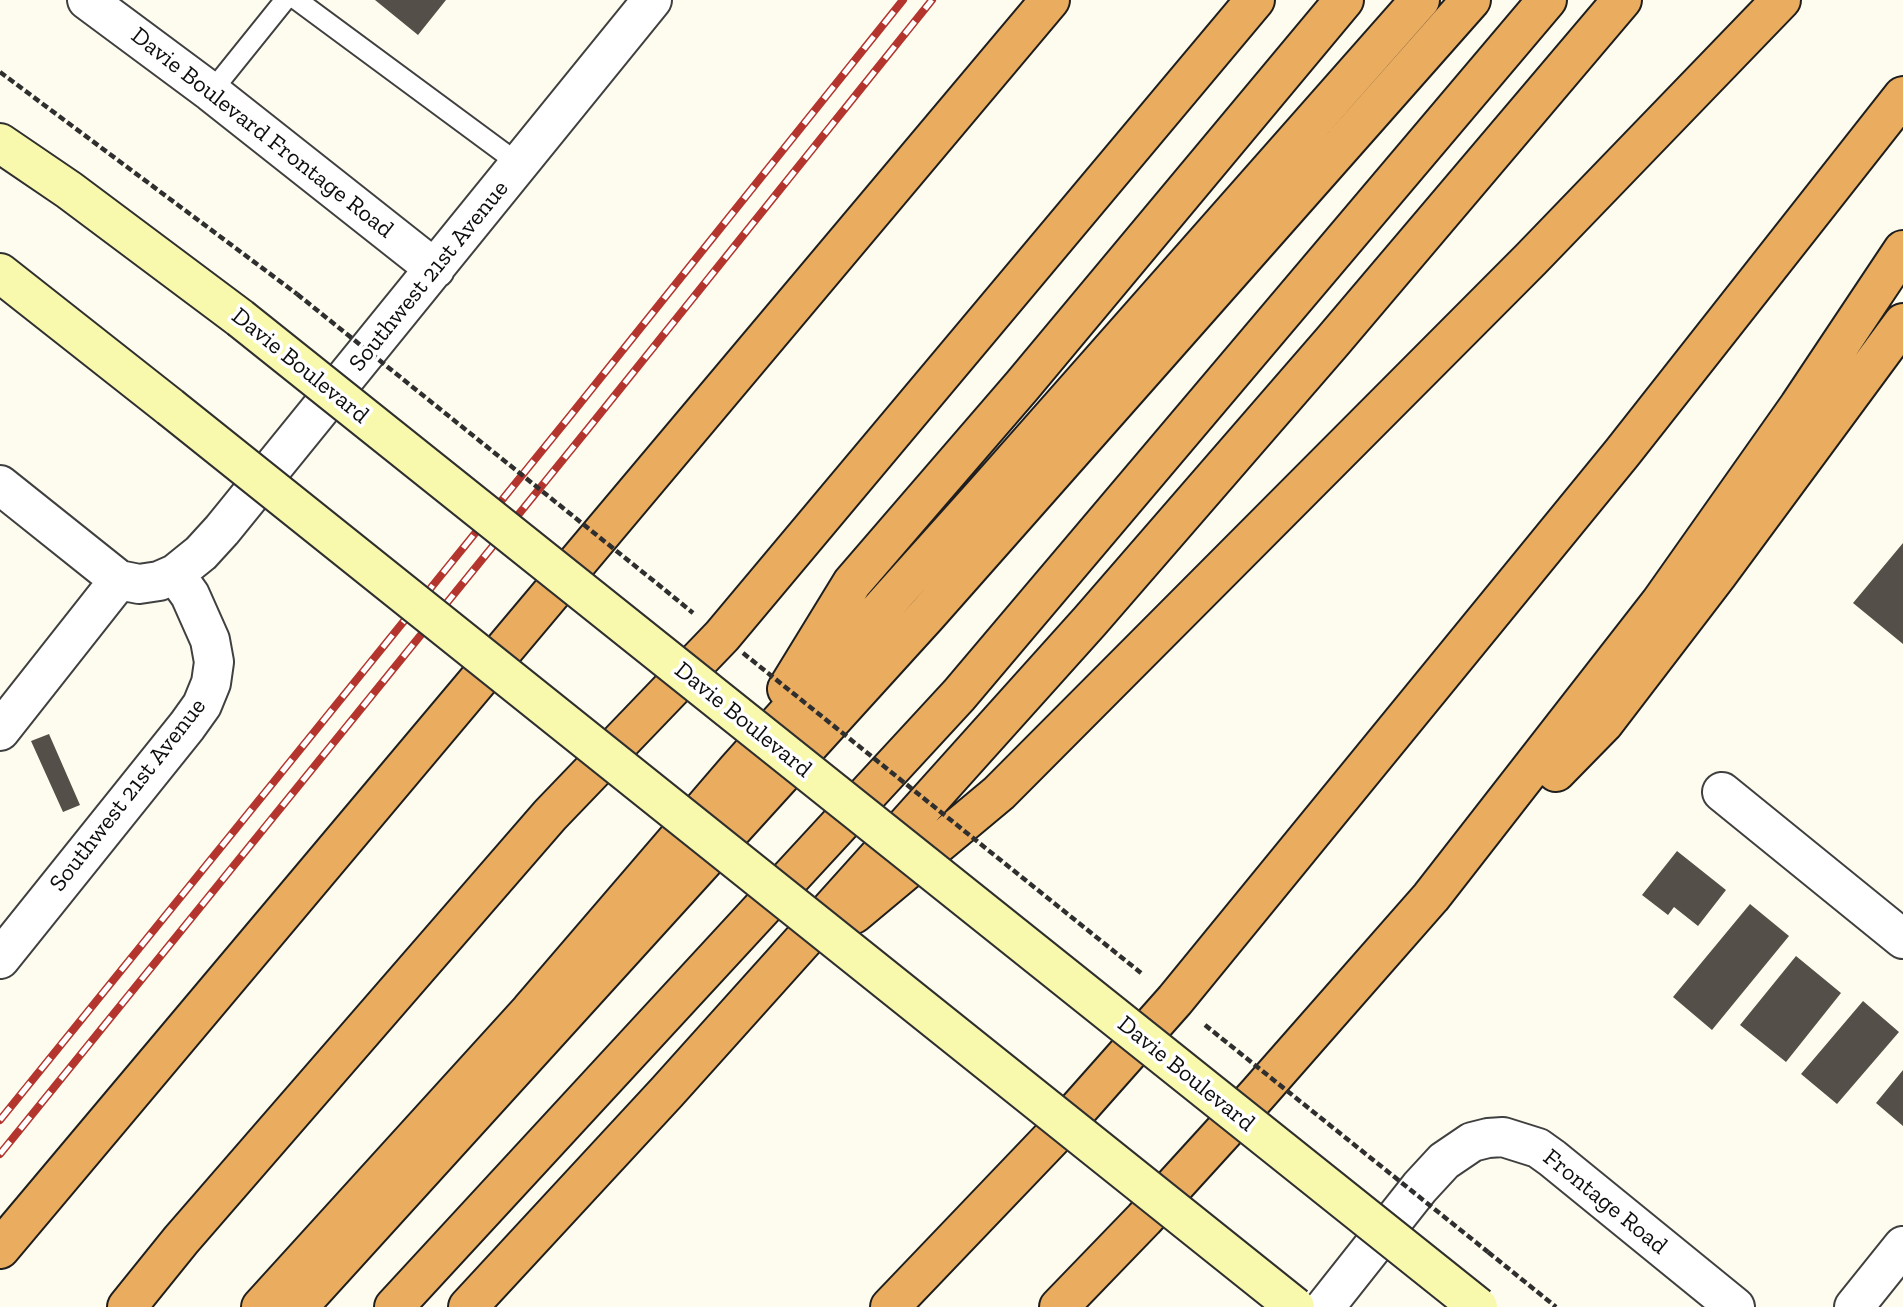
<!DOCTYPE html>
<html>
<head>
<meta charset="utf-8">
<style>
  body { margin:0 }
  canvas { display:block; background:#fefcee }
</style>
</head>
<body>
<canvas width="1903" height="1307"></canvas>
<script>
const g = document.querySelector('canvas').getContext('2d');
g.lineJoin = 'round';
function fillPath(path, color) {
  g.fillStyle = color;
  g.fill(path, 'evenodd');
}
function poly(rows) {
  const path = new Path2D();
  for (const r of rows) {
    path.moveTo(r[0], r[1]);
    for (let i = 2; i < r.length; i += 2) path.lineTo(r[i], r[i + 1]);
  }
  return path;
}
function strokePath(path, color, width, dash) {
  g.strokeStyle = color;
  g.lineWidth = width;
  g.lineCap = dash ? 'butt' : 'round';
  g.setLineDash(dash || []);
  g.stroke(path);
}
function label(font, color, halo, rows, align = 'center') {
  g.font = font + ' "Zilla Slab",serif';
  g.lineWidth = 7;
  g.setLineDash([]);
  g.textBaseline = 'middle';
  g.strokeStyle = halo;
  g.fillStyle = color;
  for (const [text, x, y, turn = 0] of rows) {
    g.save();
    g.translate(x, y);
    g.rotate((+turn || 0) * Math.PI / 180);
    g.textAlign = isNaN(turn) ? turn : align;
    if (halo) g.strokeText(text, 0, 0);
    g.fillText(text, 0, 0);
    g.restore();
  }
}
fillPath(poly([
  [375,0,446,0,418,35],
  [1903,543,1903,644,1853,603],
  [49,734,80,805,63,812,31,741],
  [1677,851,1726,890,1698,926,1674,907,1668,915,1642,895],
  [1750,904,1789,936,1712,1030,1673,997],
  [1796,956,1841,993,1786,1062,1740,1025],
  [1863,1001,1899,1032,1837,1104,1801,1074],
  [1903,1070,1903,1126,1876,1103]
]), '#554f4a');
const service = poly([
  [297,0,519,164],
  [211,92,285,0]
]);
const minor = poly([
  [87,0,211,92,435,269],
  [0,485,119,580,139,584,159,581,175,574,201,553,222,530,652,0],
  [0,731,119,580],
  [1722,792,1903,939],
  [0,959,187,726,202,705,211,683,214,662,210,640,190,595,175,574],
  [1325,1307,1420,1187,1444,1161,1472,1142,1488,1138,1503,1137,1538,1148,1552,1158,1735,1307],
  [1854,1307,1903,1246]
]);
const secondary = poly([
  [0,143,69,190,240,318],
  [0,273,170,407]
]);
const motorway = poly([
  [787,689,852,583,1022,386,1344,0],
  [1556,772,1604,723,1718,574,1903,323],
  [854,914,999,793,1531,259,1781,0],
  [0,1249,1050,0],
  [127,1307,181,1240,550,815,722,636,1255,0],
  [261,1307,530,1011,737,770,985,493,1420,0],
  [298,1307,927,615,1471,0],
  [394,1307,959,695,1547,0],
  [468,1307,667,1092,1090,621,1332,342,1622,0],
  [890,1307,1065,1124,1175,1000,1622,453,1903,96],
  [1059,1307,1144,1219,1257,1095,1431,897,1660,603,1799,406,1903,250]
]);
strokePath(service, '#404040', 23);
strokePath(minor, '#404040', 42);
strokePath(secondary, '#2f2f2f', 42);
strokePath(motorway, '#1e1e1e', 42);
strokePath(poly([
  [0,72,297,294],
  [665,590,693,613],
  [1488,1252,1556,1307]
]), '#2f2f2f', 4.5, [7, 3.5]);
strokePath(service, '#fff', 19);
strokePath(minor, '#fff', 38);
strokePath(secondary, '#f9f9ad', 38);
strokePath(motorway, '#eaad60', 38);
const rail = poly([
  [0,1120,570,416,903,0],
  [0,1154,587,430,932,0]
]);
strokePath(rail, '#b3352e', 8);
strokePath(rail, '#fff', 5, [16]);
const secondaryBridge = poly([
  [240,318,1478,1307],
  [170,407,1295,1307]
]);
strokePath(secondaryBridge, '#2f2f2f', 42, []);
strokePath(poly([
  [297,294,665,590],
  [743,653,1141,973],
  [1205,1025,1488,1252]
]), '#2f2f2f', 4.5, [7, 3.5]);
strokePath(secondaryBridge, '#f9f9ad', 38);
label('24px', '#0d0d0d', '#fff', [
  ["Davie Boulevard Frontage Road",262,133,38],
  ["Southwest 21st Avenue",429,276,-51],
  ["Davie Boulevard",300,366,39],
  ["Davie Boulevard",743,720,39],
  ["Southwest 21st Avenue",128,795,-52],
  ["Davie Boulevard",1186,1074,39],
  ["Frontage Road",1605,1202,39]
]);
</script>
</body>
</html>
